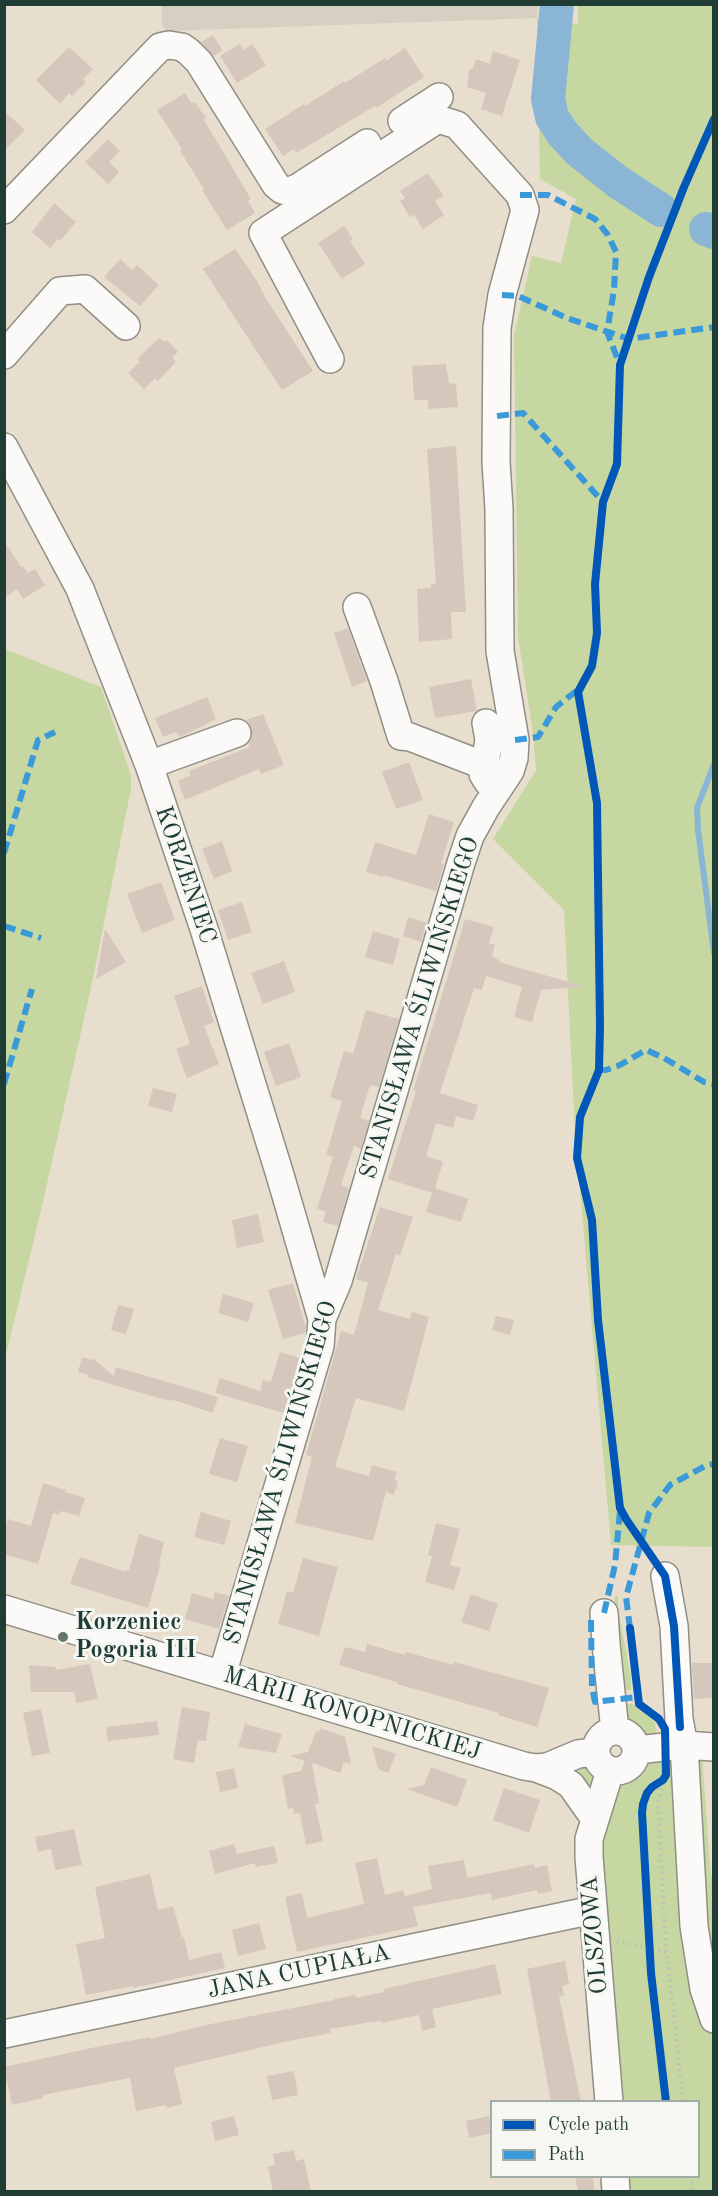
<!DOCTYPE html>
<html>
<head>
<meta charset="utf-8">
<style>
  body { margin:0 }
  #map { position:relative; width:718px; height:2196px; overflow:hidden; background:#e8dece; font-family:"Old Standard TT",serif }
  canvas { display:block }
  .frame { position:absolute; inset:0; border:6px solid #1f3d34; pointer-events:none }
  .legend { position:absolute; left:490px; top:2100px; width:210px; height:78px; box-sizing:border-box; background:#f6f6f2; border:2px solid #a0aca6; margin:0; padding:8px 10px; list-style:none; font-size:18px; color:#1f3d34 }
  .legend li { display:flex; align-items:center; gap:12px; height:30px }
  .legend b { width:30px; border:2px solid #a0aca6 }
</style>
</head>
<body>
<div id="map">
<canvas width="718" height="2196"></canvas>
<div class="frame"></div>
<ul class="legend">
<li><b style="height:8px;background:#0057b8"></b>Cycle path</li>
<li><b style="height:8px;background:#3a99d8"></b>Path</li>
</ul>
</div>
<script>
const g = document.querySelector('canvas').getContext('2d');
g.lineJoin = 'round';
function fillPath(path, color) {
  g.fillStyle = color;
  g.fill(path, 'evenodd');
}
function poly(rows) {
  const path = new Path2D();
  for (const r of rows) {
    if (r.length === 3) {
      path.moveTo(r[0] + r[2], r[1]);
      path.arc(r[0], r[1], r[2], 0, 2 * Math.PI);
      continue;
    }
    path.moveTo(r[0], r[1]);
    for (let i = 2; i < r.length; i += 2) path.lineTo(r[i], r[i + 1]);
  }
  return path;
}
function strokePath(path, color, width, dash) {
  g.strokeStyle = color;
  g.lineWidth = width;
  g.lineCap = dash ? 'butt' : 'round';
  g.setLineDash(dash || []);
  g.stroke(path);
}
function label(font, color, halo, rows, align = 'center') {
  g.font = font + ' "Old Standard TT",serif';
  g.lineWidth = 6;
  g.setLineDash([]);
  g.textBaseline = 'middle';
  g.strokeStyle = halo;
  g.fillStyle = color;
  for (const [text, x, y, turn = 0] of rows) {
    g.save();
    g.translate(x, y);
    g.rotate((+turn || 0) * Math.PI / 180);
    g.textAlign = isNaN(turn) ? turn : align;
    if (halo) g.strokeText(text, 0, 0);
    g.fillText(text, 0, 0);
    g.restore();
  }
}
fillPath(poly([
  [162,5,162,4,538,5,537,18,166,31,162,24]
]), '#d7cfc2');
fillPath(poly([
  [578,5,713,5,713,1547,611,1545,575,1132,564,910,493,839,536,770,532,726,518,637,514,335,532,256,561,263,576,199,540,179,537,18,578,24],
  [5,649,101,687,131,775,131,789,92,983,42,1206,5,1359],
  [615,1596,618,1596,618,1608,631,1678,631,1690,624,1690,614,1620],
  [626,1704,634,1704,637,1708,648,1716,655,1723,657,1733,644,1734,634,1729,628,1720],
  [702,1756,711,1877,714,1878,713,1989,705,1963,694,1764],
  [673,1760,697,1990,713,2041,713,2191,626,2191,625,2177,698,2176,698,2102,618,2102,597,1857,619,1783,645,1764],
  [590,1765,595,1772,589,1796,564,1769]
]), '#c6d7a1');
strokePath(poly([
  [714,764,697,808,698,830,714,953]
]), '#8bb5d4', 6);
strokePath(poly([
  [557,4,548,99,552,117,563,134,580,152,618,182,661,210],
  [706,229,714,232]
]), '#8bb5d4', 34);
fillPath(poly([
  [213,35,222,50,214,56,201,42],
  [240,44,244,50,252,44,266,65,237,83,220,56],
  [69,47,93,69,83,79,86,82,72,96,69,93,60,104,36,80],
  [405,48,424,77,376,108,375,106,296,153,294,149,283,156,265,129,304,104,305,106,344,81,345,83,385,58,386,61],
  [493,51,520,60,502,116,481,109,486,93,467,87,469,70,473,68,476,59,490,64],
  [185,93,192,104,195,102,206,118,204,120,251,199,248,201,255,213,227,230,202,190,204,189,180,151,182,149,157,110],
  [4,111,25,130,4,151],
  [108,139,120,151,109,162,119,172,108,184,85,162],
  [428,173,444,196,435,201,444,215,423,229,414,215,410,217,400,201,405,198,400,191],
  [54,203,76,222,60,241,58,239,50,248,32,232],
  [344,226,353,239,350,241,365,264,342,279,318,243],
  [235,249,257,281,265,297,313,371,282,390,203,269],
  [120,259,132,270,137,265,159,285,140,306,104,277],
  [159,338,164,342,167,340,178,352,172,357,176,362,158,381,155,378,144,389,128,373,140,362,137,359],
  [446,364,449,383,456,384,458,407,428,409,428,400,414,400,412,366],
  [456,446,466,612,451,612,452,639,419,642,417,589,431,588,431,584,436,584,427,449],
  [4,541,21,567,23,566,28,573,35,569,45,585,23,599,17,589,4,598],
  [348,628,367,681,352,687,334,633],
  [471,679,477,711,435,718,429,687],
  [207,697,216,719,180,737,176,732,163,737,155,718],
  [263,714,284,765,261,774,259,769,185,800,178,781,191,775,189,771,250,747,248,744,252,736,252,728,246,720],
  [409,762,423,800,396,809,382,772],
  [429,814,454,822,441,863,444,864,436,891,383,875,383,877,366,872,375,842,416,855],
  [222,841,232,871,214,879,202,849],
  [161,882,175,920,142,933,127,894],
  [242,902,252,932,228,940,218,910],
  [408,917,427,923,421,942,403,936],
  [465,919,494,927,489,943,495,945,492,955,502,963,580,985,580,987,541,990,532,1022,514,1017,522,987,486,976,482,990,474,988,440,1093,478,1105,473,1121,456,1116,453,1128,436,1123,426,1156,443,1162,435,1188,468,1199,461,1222,426,1212,432,1193,388,1179,416,1091,413,1091],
  [105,929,126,962,96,979],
  [373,931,400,939,393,965,365,957],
  [284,961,295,992,263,1004,251,973],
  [202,986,214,1022,204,1026,219,1064,187,1078,176,1049,190,1044,174,996],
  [366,1010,399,1019,379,1087,370,1085,360,1118,369,1121,361,1149,354,1146,341,1185,349,1188,338,1226,323,1222,326,1211,317,1209,333,1157,326,1155,342,1101,330,1097,344,1051,353,1054],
  [289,1043,301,1077,276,1086,264,1052],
  [153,1088,177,1094,172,1112,148,1106],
  [380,1207,413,1217,400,1256,396,1254,378,1310,410,1319,412,1312,429,1317,404,1411,356,1398,335,1467,369,1476,372,1465,397,1472,394,1480,398,1481,394,1495,386,1492,373,1541,295,1523,312,1457,306,1455,341,1331,354,1335,368,1283,356,1279],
  [258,1214,264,1242,237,1248,232,1220],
  [293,1283,306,1328,305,1333,283,1339,268,1290],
  [223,1294,254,1303,248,1322,218,1313],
  [118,1305,134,1309,126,1334,111,1330],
  [496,1316,514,1320,510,1335,492,1330],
  [280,1352,300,1358,284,1413,215,1393,220,1378,260,1391,263,1380,271,1382],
  [82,1357,92,1360,92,1358,114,1376,116,1367,218,1397,213,1413,171,1399,171,1401,148,1395,87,1377,88,1375,78,1372],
  [220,1438,248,1446,237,1482,209,1474],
  [43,1483,66,1490,65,1492,85,1498,79,1516,60,1511,59,1515,53,1513,38,1564,4,1554,4,1530,8,1519,31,1526],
  [201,1512,231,1521,224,1545,194,1537],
  [436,1523,460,1529,450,1565,461,1568,454,1590,425,1582,432,1556,428,1555],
  [139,1534,164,1542,159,1563,161,1563,148,1608,70,1584,80,1557,126,1572,126,1570,129,1571],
  [303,1558,338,1567,319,1636,278,1624,287,1591,293,1593],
  [215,1592,229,1596,219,1629,185,1619,192,1593,213,1599],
  [471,1594,498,1604,489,1631,461,1622],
  [367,1644,405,1655,406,1652,453,1665,454,1662,549,1688,537,1727,498,1715,499,1713,397,1684,397,1682,339,1665,345,1647,365,1652],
  [692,1663,714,1663,714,1698,694,1699],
  [90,1664,98,1699,76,1703,74,1692,31,1692,29,1665,56,1667,55,1670],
  [182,1707,210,1712,206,1741,198,1740,194,1763,173,1759],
  [41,1709,50,1753,32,1756,23,1713],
  [157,1721,159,1735,108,1741,106,1727],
  [245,1724,282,1734,276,1753,238,1747],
  [320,1728,345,1737,351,1764,344,1762,340,1773,312,1763,319,1803,315,1804,323,1841,306,1845,300,1813,294,1814,293,1808,288,1809,282,1775,301,1771,305,1761,290,1756,308,1752,316,1731,319,1732],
  [372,1746,396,1754,388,1773,378,1769],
  [431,1767,467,1780,457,1807,407,1789,424,1785],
  [234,1768,238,1788,220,1792,216,1772],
  [504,1788,540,1800,529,1833,493,1820],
  [74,1829,82,1865,55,1870,51,1849,38,1852,35,1837],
  [234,1844,237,1854,274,1846,278,1863,256,1867,255,1863,215,1874,209,1851],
  [377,1858,385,1895,403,1890,405,1896,432,1889,428,1866,464,1860,467,1878,534,1864,535,1868,547,1865,552,1891,538,1894,537,1890,492,1900,491,1893,413,1907,418,1926,297,1952,285,1897,302,1893,307,1918,364,1904,355,1863],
  [150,1874,158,1910,173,1906,182,1937,184,1937,189,1960,221,1952,225,1968,133,1988,133,1986,86,1995,76,1944,105,1938,95,1887],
  [259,1923,266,1949,238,1956,232,1930],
  [565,1961,569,1984,562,1986,564,1995,559,1996,581,2102,551,2102,527,1969],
  [495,1964,502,1994,432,2009,436,2027,422,2031,419,2015,382,2023,381,2021,365,2023,330,2029,331,2033,288,2041,174,2068,182,2104,167,2108,166,2105,136,2111,130,2078,42,2095,43,2098,12,2105,4,2067,91,2048,150,2037,150,2039,206,2025,334,2000,334,1999,355,1995,356,1998,384,1992,383,1989],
  [294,2071,298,2095,272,2100,267,2076],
  [234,2116,239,2135,215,2141,211,2122],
  [489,2116,492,2133,469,2138,466,2121],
  [294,2150,296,2161,304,2159,311,2192,273,2192,268,2167,275,2165,273,2154],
  [575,2176,592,2176,595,2192,578,2192]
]), '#d5c7bb');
const minor = poly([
  [402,121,439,97],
  [4,210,160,47,169,45,182,47,189,52,199,62,276,185,282,190,290,191,297,188,367,143],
  [4,355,60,291,85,289,126,326],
  [4,447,80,589,149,765,204,929,280,1175,322,1319],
  [357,607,384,681,401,736,410,737,485,766],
  [486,723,489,740,483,774,488,782],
  [149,765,237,733],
  [665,1576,674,1626,679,1719,684,1745,694,1926,704,1989,714,2019],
  [4,1609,524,1766,536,1768,547,1767,578,1754,595,1752],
  [604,1613,606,1644,615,1731],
  [222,1675,320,1346,322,1319,338,1281,461,863,470,836,486,807,510,771,514,758,515,740,500,651,499,509,496,462,497,328,502,295,525,210,520,195,457,125,438,119,263,233,330,359],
  [616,1751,20],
  [636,1750,684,1745,714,1747],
  [536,1768,557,1776,571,1785,595,1819],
  [4,2034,593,1910],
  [609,2102,589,1857,589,1839,610,1771],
  [615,2176,616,2192]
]);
strokePath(minor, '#8f8f85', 30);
strokePath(poly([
  [663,1783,658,1802,665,1934,683,2102],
  [617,1942,667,1952],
  [691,2176,693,2192]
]), '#bdbeba', 4, [1.5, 4.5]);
strokePath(minor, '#fcfaf8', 27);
strokePath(poly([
  [520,195,548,195,595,219,608,235,616,252,614,290,607,332,620,365],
  [502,295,518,296,567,318,629,339,714,327],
  [497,416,523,413,603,502],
  [515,740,538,737,556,707,579,689],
  [4,853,38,740,55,732],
  [4,926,41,938],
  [599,1070,606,1070,620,1065,646,1050,664,1058,704,1082,714,1084],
  [4,1084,32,989],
  [604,1613,615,1565,620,1511],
  [591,1620,592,1687,595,1702,637,1697],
  [630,1628,626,1597,649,1513,670,1485,707,1465,714,1464]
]), '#3a99d8', 6, [12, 6]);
strokePath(poly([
  [630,1628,639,1704,659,1719,665,1729,666,1775,663,1780,652,1787,647,1793,643,1804,642,1813,651,1973,666,2102],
  [680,1727,674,1626,665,1576,626,1519,620,1508,598,1320,592,1220,577,1158,580,1117,599,1070,600,1026,597,803,578,692,592,666,597,633,595,584,603,502,617,464,620,365,649,277,684,187,714,119]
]), '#0057b8', 8);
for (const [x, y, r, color] of [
  [63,1637,6,"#65756a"]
]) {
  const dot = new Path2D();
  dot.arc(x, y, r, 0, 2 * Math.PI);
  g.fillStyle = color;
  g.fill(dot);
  strokePath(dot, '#f6f6f2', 2);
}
label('24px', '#1f3d34', '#f6f6f2', [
  ["KORZENIEC",185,875,71],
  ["STANISŁAWA ŚLIWIŃSKIEGO",420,1008,-73],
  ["STANISŁAWA ŚLIWIŃSKIEGO",281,1473,-74],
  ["MARII KONOPNICKIEJ",352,1714,17],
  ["OLSZOWA",595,1935,-95],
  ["JANA CUPIAŁA",299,1972,-12]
]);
label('bold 24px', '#1f3d34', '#f6f6f2', [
  ["Korzeniec",75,1623],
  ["Pogoria III",75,1651]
], 'left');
</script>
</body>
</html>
